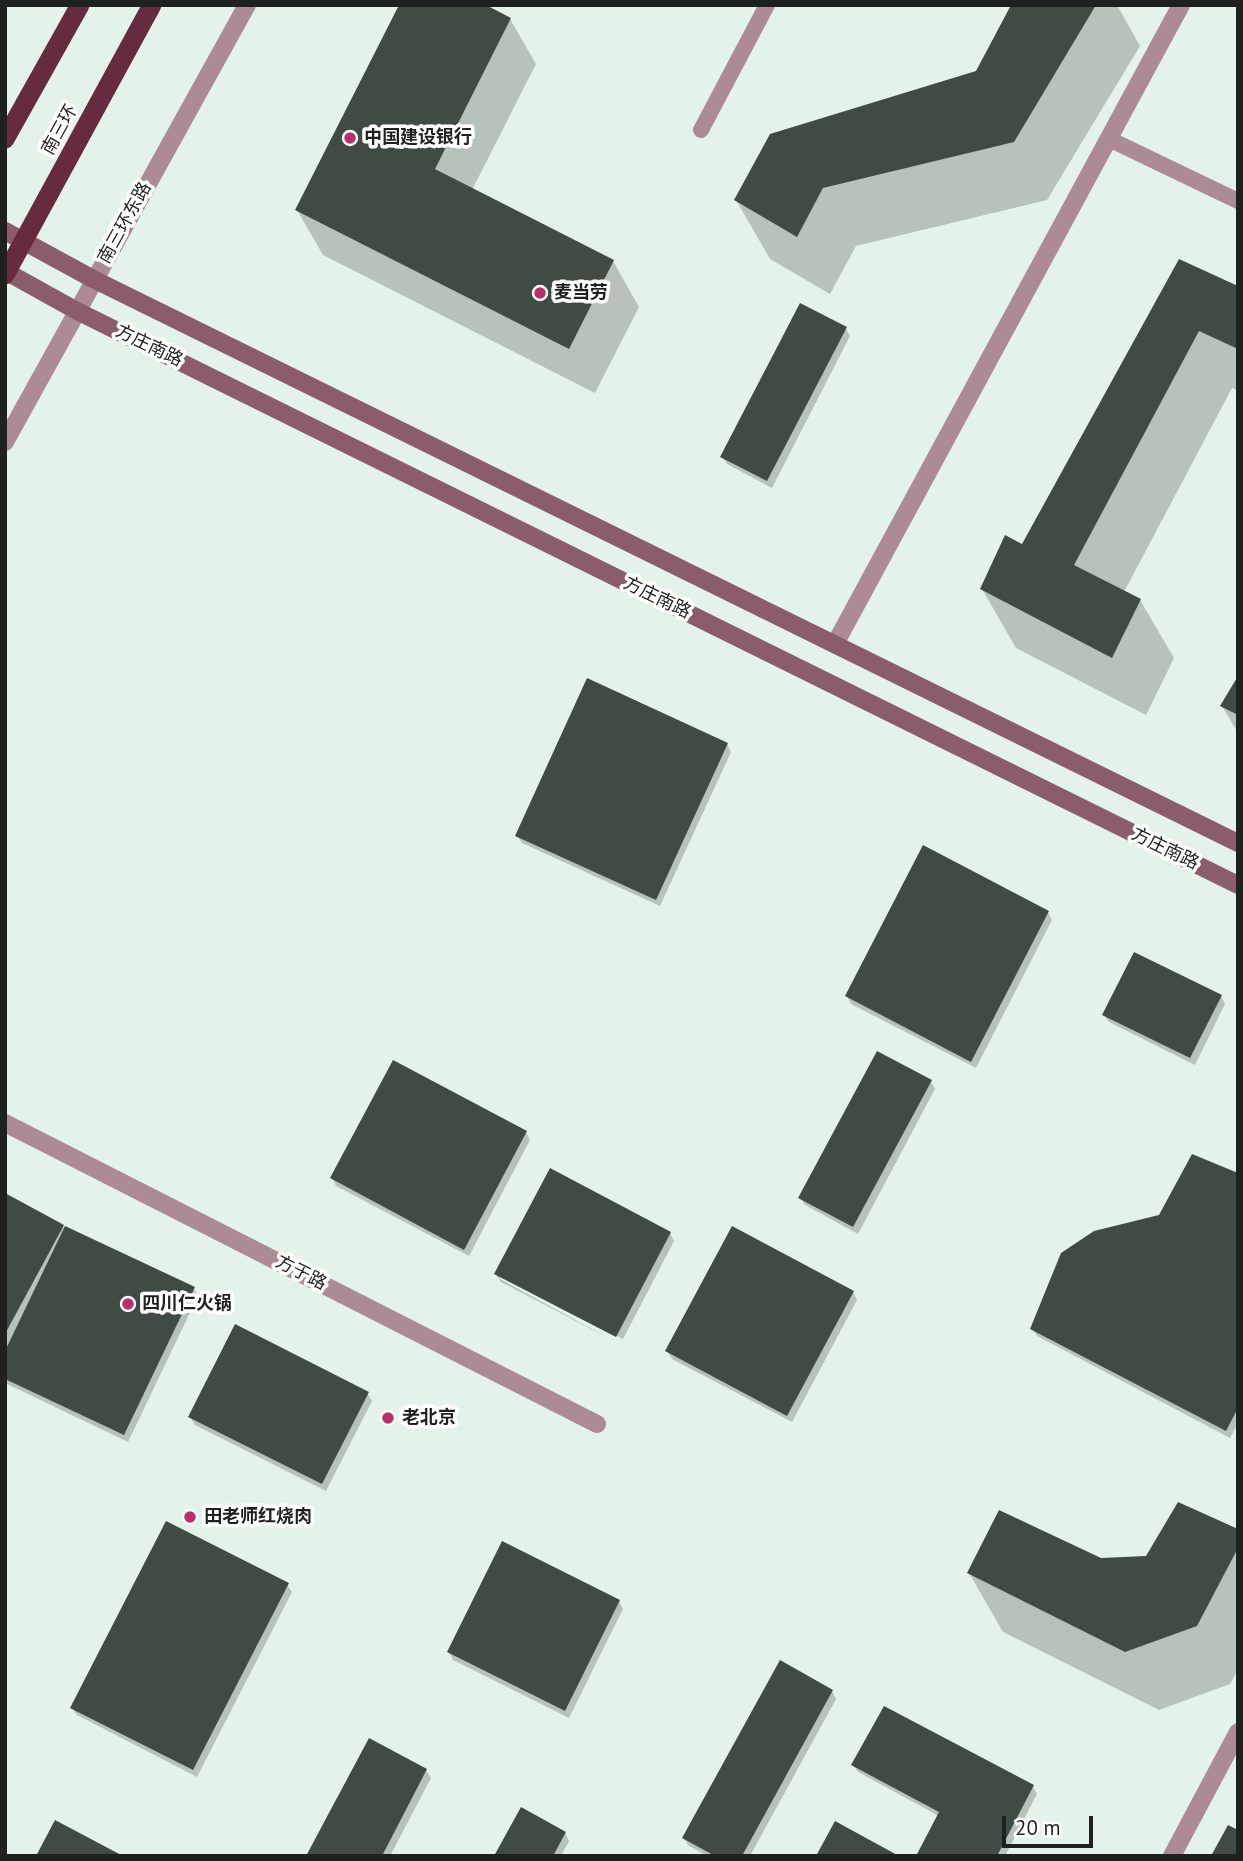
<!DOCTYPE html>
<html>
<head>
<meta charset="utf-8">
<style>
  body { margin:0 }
  #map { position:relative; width:1243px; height:1861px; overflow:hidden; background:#e4f3e9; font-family:"PT Sans",sans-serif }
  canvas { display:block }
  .frame { position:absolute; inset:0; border:7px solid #1d221f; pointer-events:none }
  .scale { position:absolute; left:1002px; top:1816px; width:91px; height:32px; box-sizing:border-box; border:4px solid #1d221f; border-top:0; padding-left:9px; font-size:21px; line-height:24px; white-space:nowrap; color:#1d221f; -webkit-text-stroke:5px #fff; paint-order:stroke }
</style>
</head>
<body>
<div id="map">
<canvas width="1243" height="1861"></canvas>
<div class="frame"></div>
<div class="scale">20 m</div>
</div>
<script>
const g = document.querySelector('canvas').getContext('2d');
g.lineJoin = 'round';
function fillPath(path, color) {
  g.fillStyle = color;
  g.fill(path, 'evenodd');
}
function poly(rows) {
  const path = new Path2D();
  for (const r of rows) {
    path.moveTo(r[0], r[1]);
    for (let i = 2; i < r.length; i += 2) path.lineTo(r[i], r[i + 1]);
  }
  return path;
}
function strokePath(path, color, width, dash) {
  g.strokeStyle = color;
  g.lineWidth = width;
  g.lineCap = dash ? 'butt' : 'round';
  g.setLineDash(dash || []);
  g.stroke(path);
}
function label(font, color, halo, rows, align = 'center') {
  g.font = font + ' "PT Sans","Noto Sans SC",sans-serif';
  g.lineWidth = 7;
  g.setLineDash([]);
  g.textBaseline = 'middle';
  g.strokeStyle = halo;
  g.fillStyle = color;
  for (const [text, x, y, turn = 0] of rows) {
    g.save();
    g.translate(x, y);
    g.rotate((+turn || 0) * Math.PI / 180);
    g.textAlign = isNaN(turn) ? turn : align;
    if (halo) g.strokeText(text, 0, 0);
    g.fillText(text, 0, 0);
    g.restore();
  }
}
fillPath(poly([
  [1013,5,1117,5,1140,46,1047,200,856,246,830,294,770,259,736,200,978,72],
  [510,19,536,64,472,190,613,261,639,307,595,393,323,255,297,210],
  [1179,261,1238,288,1238,391,1232,388,1124,592,1140,600,1174,658,1146,715,1016,648,982,589,1023,546],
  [846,329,850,336,772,488,727,464,722,457],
  [1238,679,1238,733,1222,706],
  [727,744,731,752,660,906,522,843,517,835],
  [1048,912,1052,920,976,1068,851,1004,847,996],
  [1221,996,1225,1004,1195,1065,1109,1022,1104,1015],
  [931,1082,935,1089,858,1234,805,1205,800,1197],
  [526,1132,530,1140,469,1256,336,1186,332,1178],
  [1238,1174,1238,1423,1230,1438,1037,1336,1032,1328,1161,1216],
  [5,1195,63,1227,193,1288,198,1296,128,1442,5,1383],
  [670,1233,674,1241,623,1339,500,1275,500,1279,620,1344,501,1282,496,1274],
  [853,1292,857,1300,792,1422,672,1359,667,1351],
  [367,1393,372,1401,326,1491,195,1425,190,1417],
  [1238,1531,1238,1670,1230,1684,1159,1710,1003,1632,969,1573,1147,1557],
  [287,1585,292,1592,197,1777,77,1715,72,1708],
  [619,1601,623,1609,569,1718,453,1660,449,1652],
  [832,1691,836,1699,750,1856,707,1856,688,1845,684,1838],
  [853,1765,1033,1787,1037,1794,1005,1856,918,1856,939,1816,858,1772],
  [426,1770,431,1778,390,1856,308,1856],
  [565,1833,569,1841,561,1856,496,1856]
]), '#0003');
fillPath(poly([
  [399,5,486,5,511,18,435,169,614,260,569,349,295,210],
  [1011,5,1096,5,1014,142,823,188,797,237,734,200,770,134,976,71],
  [1179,259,1238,286,1238,349,1199,331,1074,565,1141,599,1112,658,980,589,1005,535,1022,544],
  [800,303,847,327,767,481,720,457],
  [1238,676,1238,715,1220,706],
  [587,678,728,743,656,900,515,836],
  [923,845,1049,911,971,1062,845,996],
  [1134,952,1222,995,1190,1058,1102,1015],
  [877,1051,932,1080,853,1227,798,1198],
  [393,1060,527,1131,464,1250,330,1178],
  [1192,1154,1238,1173,1238,1408,1226,1431,1030,1329,1061,1253,1094,1231,1159,1215],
  [550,1168,671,1232,616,1337,494,1274],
  [5,1193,64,1225,5,1334],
  [65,1226,195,1287,124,1435,5,1379,5,1351],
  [732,1226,854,1291,787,1416,665,1351],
  [235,1324,369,1392,322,1484,188,1417],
  [1178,1502,1238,1529,1238,1548,1197,1626,1125,1652,967,1573,999,1510,1101,1558,1146,1556],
  [166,1521,289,1583,193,1770,70,1708],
  [502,1541,620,1600,565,1711,447,1652],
  [780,1660,833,1690,742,1856,715,1856,682,1838],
  [884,1706,1034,1785,997,1856,916,1856,939,1812,851,1765],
  [369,1738,427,1769,382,1856,306,1856],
  [521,1807,566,1832,553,1856,494,1856],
  [55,1820,123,1856,36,1856],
  [835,1821,899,1856,816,1856],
  [1228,1825,1238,1830,1238,1856,1211,1856]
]), '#3f4b43');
strokePath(poly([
  [701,130,767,5],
  [1109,139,1238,201]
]), '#ad8b94', 16);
strokePath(poly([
  [835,644,1181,5],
  [5,1123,597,1424],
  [1172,1856,1238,1732]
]), '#ad8b94', 18);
strokePath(poly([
  [5,442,247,5]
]), '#ad8b94', 18);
strokePath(poly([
  [5,231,93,279,1238,843],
  [5,271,77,311,1238,885]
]), '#8b5c69', 18);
strokePath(poly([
  [5,139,80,5]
]), '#662b40', 19);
strokePath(poly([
  [5,275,152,5]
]), '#662b40', 19);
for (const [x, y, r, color] of [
  [350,138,7,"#ba2f67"],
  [540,293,7,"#ba2f67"],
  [128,1304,7,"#ba2f67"],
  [388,1418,7,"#ba2f67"],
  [190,1517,7,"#ba2f67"]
]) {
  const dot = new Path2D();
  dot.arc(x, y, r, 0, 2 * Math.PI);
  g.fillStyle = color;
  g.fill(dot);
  strokePath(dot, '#fff', 2.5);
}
label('18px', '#1d221f', '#fff', [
  ["南三环",60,130,-61],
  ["南三环东路",125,223,-61],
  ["方庄南路",149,346,26],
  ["方庄南路",657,598,26],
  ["方庄南路",1165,849,26],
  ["方于路",301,1273,27]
]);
label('bold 18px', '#1d221f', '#fff', [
  ["中国建设银行",364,138],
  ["麦当劳",554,293],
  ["四川仁火锅",142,1304],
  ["老北京",402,1418],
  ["田老师红烧肉",204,1517]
], 'left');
</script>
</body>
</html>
